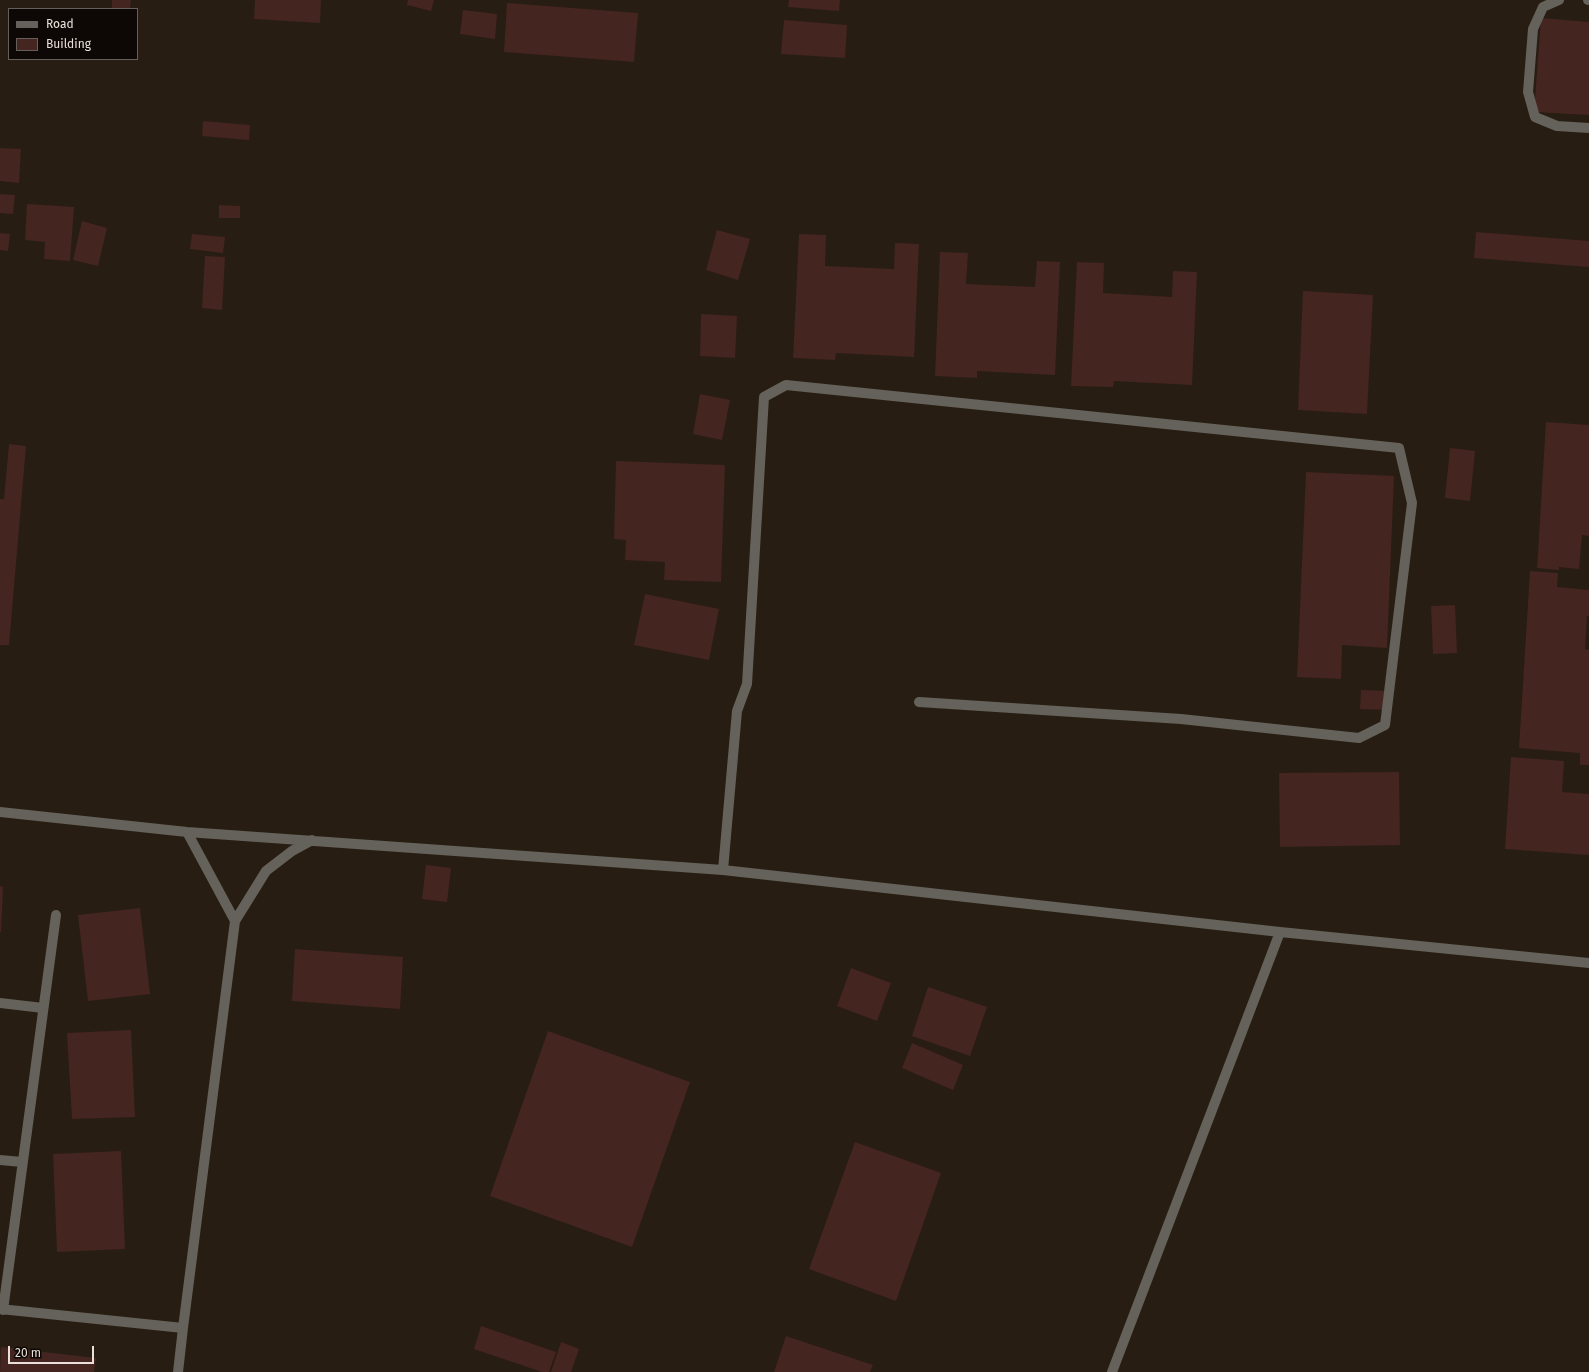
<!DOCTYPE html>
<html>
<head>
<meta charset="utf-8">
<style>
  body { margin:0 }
  #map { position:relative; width:1589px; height:1372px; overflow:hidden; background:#281d12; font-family:"Fira Sans",sans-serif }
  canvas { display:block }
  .legend { position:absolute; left:8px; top:8px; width:130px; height:52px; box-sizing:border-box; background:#0d0805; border:1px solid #655e5a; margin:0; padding:5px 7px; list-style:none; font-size:12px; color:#e8e0d9 }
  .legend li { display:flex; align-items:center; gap:8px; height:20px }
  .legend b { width:20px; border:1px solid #655e5a }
  .scale { position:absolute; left:8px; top:1346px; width:86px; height:18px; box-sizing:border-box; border:2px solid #e8e0d9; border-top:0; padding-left:5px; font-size:12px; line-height:14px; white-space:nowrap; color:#e8e0d9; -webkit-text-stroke:3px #0d0805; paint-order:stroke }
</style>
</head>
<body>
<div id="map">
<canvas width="1589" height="1372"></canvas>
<ul class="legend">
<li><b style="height:5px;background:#64625b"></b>Road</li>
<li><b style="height:11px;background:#442520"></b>Building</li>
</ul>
<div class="scale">20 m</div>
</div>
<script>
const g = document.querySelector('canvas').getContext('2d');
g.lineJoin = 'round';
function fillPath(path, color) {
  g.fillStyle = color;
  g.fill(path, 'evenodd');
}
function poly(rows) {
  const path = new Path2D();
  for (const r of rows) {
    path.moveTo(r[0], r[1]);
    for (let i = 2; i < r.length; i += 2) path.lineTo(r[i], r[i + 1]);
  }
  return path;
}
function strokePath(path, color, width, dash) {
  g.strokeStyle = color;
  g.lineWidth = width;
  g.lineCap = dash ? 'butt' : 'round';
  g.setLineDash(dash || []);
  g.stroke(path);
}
fillPath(poly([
  [112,0,131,0,130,9,112,9],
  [255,0,321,0,320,23,254,19],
  [408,0,434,0,431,11,407,5],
  [789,0,840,0,839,11,788,7],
  [507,3,638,13,634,62,504,52],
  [463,10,497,14,495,39,460,34],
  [1541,18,1589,22,1589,115,1534,112],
  [784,20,847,25,845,58,781,54],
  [203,121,250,125,249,140,202,136],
  [0,148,21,149,19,183,0,181],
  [0,194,15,195,13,214,0,213],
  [27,204,74,207,70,261,44,259,45,242,25,240],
  [219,205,240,206,240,218,219,218],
  [82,221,107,228,98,266,73,260],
  [717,230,750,239,738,280,706,270],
  [1476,232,1589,241,1589,267,1474,258],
  [0,233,10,234,8,251,0,250],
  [192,234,225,237,223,253,190,249],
  [799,234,826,235,825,266,894,269,895,243,919,244,914,357,836,353,835,360,793,358],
  [940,252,968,253,966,284,1035,287,1037,261,1060,262,1055,375,977,371,977,378,935,376],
  [205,256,225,257,222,310,202,308],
  [1077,262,1104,263,1103,293,1172,297,1173,271,1197,272,1192,385,1114,381,1113,387,1071,386],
  [1303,291,1373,295,1367,414,1298,410],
  [701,314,737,316,735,358,700,356],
  [700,394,730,400,722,440,693,434],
  [1546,422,1589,425,1589,536,1582,535,1579,569,1559,567,1559,570,1537,568],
  [9,444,26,446,9,645,0,645,0,499,4,499],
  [1450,448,1475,451,1470,501,1445,498],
  [616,461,725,465,721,582,664,580,665,562,625,560,626,540,614,539],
  [1306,472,1394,476,1387,648,1342,645,1341,679,1297,677],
  [1530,571,1558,573,1557,587,1589,590,1589,616,1587,616,1585,649,1589,650,1589,765,1580,765,1580,753,1519,748],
  [645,594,719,609,709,660,634,645],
  [1455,605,1457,653,1433,654,1431,606],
  [1361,690,1388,691,1387,710,1360,709],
  [1511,757,1564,761,1562,792,1589,794,1589,855,1505,849],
  [1399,772,1400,845,1280,847,1279,773],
  [426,865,451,868,447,902,422,899],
  [0,886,3,887,1,932,0,932],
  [140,908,150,994,88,1001,78,915],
  [295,949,403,957,400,1009,292,1001],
  [851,968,891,983,877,1021,837,1006],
  [928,987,987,1007,970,1056,912,1036],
  [131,1030,135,1117,72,1119,67,1033],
  [548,1031,690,1082,632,1247,490,1196],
  [912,1043,963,1065,953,1090,902,1068],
  [855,1142,941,1173,896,1301,809,1269],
  [121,1151,125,1249,57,1252,53,1154],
  [481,1326,556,1352,549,1372,542,1372,474,1349],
  [786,1336,873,1365,870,1372,774,1372],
  [561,1342,579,1349,571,1372,551,1372],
  [1,1347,96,1358,94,1372,0,1372]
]), '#442520');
strokePath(poly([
  [1559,0,1543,7,1533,29,1528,92,1535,117,1557,126,1589,128],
  [1588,0,1589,0]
]), '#64625b', 10);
strokePath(poly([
  [0,812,187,832,723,870,1280,932,1589,963],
  [187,832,235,921],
  [723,870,737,711,747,684,764,397,786,385,1399,448,1412,503,1385,725,1359,738,1181,719,919,702],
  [0,1003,43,1008],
  [0,1160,22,1162],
  [0,1309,183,1328],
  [3,1310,56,915],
  [178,1372,183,1328,235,921,266,871,292,851,312,840],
  [1112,1372,1280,932]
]), '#64625b', 10);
</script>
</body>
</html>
